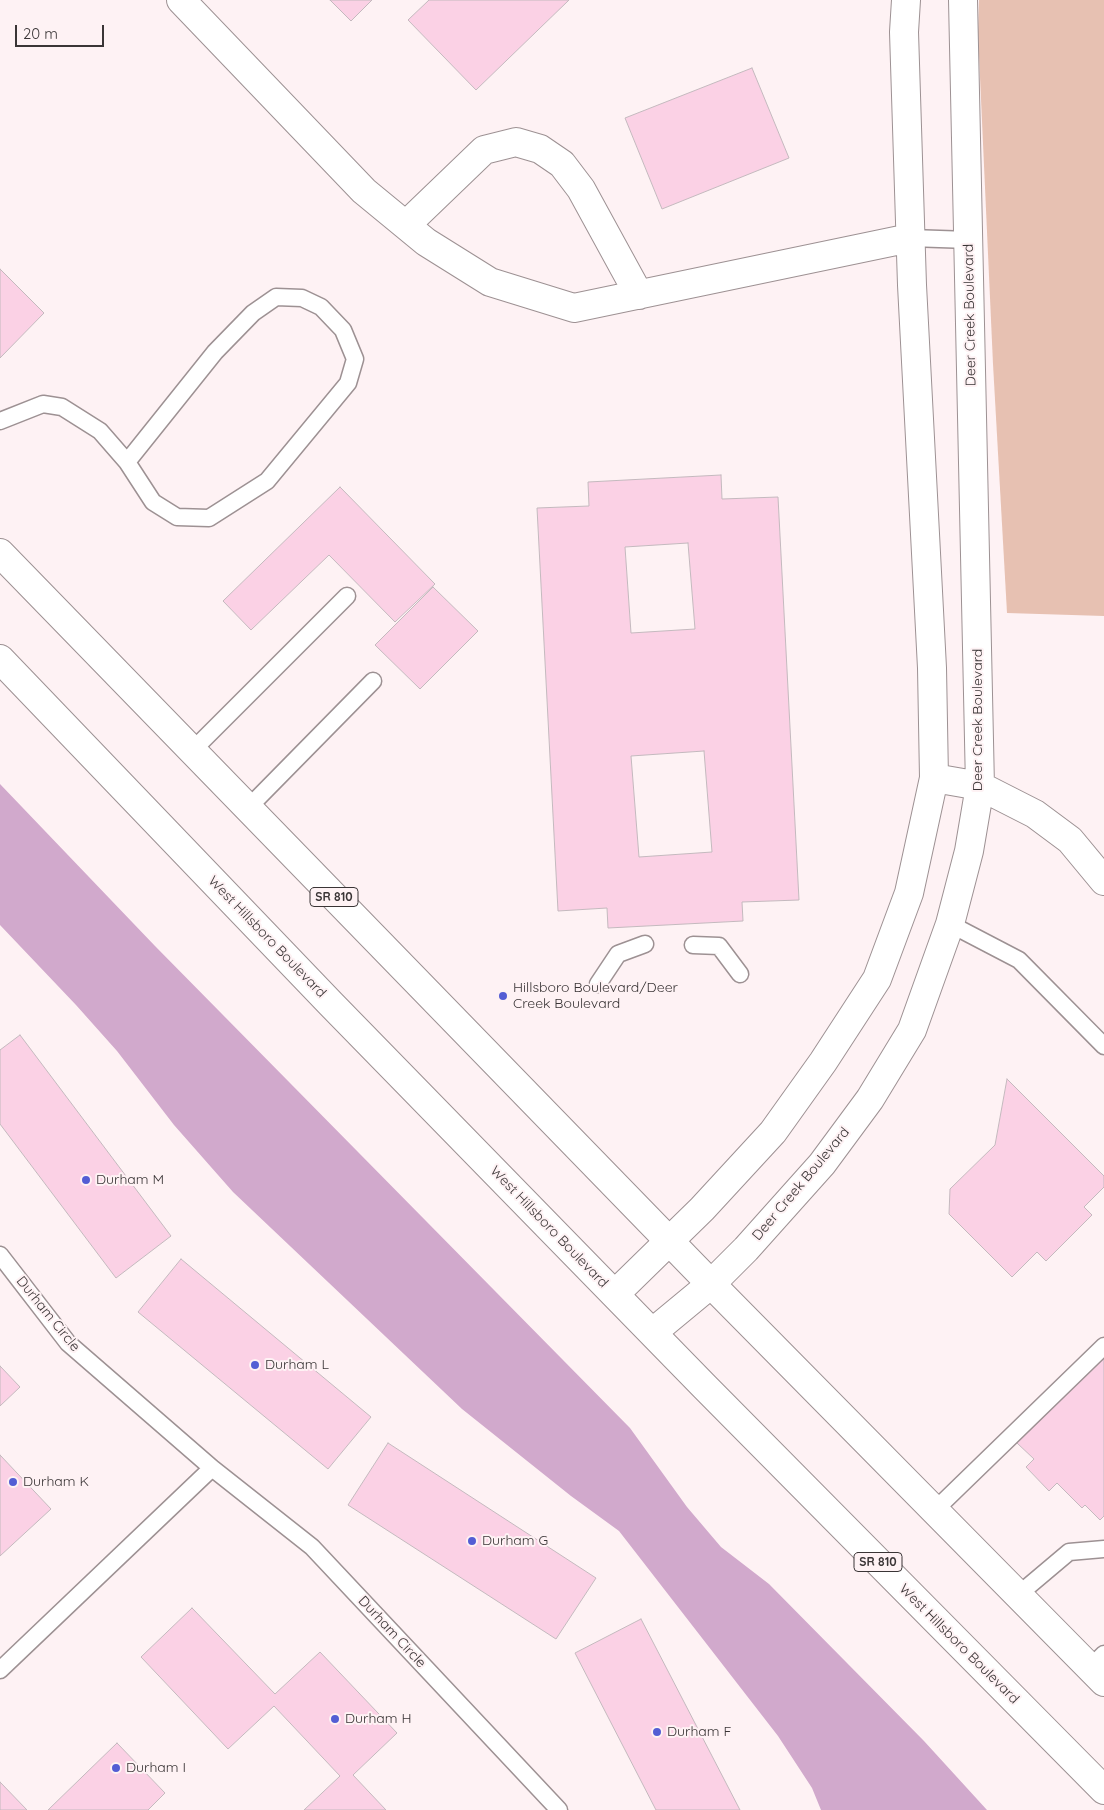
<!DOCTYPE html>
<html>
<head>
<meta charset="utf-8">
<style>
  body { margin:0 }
  #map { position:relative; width:1104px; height:1810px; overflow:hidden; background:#fef2f4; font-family:Quicksand,sans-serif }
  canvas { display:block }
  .scale { position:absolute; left:15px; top:25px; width:89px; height:22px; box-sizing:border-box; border:2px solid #3a3536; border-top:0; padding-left:6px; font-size:15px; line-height:18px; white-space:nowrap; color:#3a3536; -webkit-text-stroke:4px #fef2f4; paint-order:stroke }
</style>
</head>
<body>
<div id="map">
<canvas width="1104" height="1810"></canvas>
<div class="scale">20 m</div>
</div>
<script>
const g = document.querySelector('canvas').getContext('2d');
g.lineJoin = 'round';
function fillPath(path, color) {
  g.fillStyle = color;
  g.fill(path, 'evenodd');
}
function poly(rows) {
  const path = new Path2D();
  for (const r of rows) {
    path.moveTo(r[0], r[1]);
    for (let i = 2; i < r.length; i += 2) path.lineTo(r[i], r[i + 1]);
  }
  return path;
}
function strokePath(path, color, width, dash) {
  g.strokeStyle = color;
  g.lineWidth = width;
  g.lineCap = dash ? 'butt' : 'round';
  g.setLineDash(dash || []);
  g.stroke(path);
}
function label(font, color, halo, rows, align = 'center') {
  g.font = font + ' Quicksand,sans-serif';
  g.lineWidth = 4;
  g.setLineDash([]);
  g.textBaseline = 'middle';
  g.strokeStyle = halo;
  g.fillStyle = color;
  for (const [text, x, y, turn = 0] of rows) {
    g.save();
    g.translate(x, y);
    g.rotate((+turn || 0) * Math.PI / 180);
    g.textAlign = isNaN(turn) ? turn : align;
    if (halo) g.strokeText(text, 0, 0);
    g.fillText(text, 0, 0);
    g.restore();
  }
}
fillPath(poly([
  [979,0,1104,0,1104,616,1007,613,993,364,978,33]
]), '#e7c1b2');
fillPath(poly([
  [0,784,155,946,630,1428,687,1507,721,1547,769,1584,924,1741,987,1810,821,1810,812,1788,778,1736,619,1531,571,1496,462,1409,233,1192,174,1125,117,1051,76,1005,0,925]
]), '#d1a9cc');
const building = poly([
  [330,0,372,0,351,21,330,0],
  [429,0,569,0,476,90,408,20,429,0],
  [752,68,789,158,662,209,625,118,752,68],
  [0,269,44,313,0,358,0,269],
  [721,475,722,499,778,497,799,900,742,902,743,921,608,928,607,908,558,911,537,508,589,506,588,482,721,475],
  [688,543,695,629,631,633,625,547,688,543],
  [704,751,712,852,639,857,631,756,704,751],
  [340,487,435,584,395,622,329,555,251,630,223,601,340,487],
  [433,587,478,631,420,689,375,645,433,587],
  [20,1035,171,1236,116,1278,0,1124,0,1050,20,1035],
  [1007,1079,1104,1176,1104,1187,1084,1207,1092,1215,1046,1261,1037,1252,1012,1277,949,1214,950,1189,995,1145,1007,1079],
  [181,1259,371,1417,328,1469,138,1312,181,1259],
  [1104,1357,1104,1516,1100,1520,1085,1505,1082,1508,1057,1483,1049,1491,1026,1467,1034,1459,1017,1443,1104,1357],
  [0,1366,20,1387,0,1406,0,1366],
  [388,1443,596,1578,556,1639,348,1505,388,1443],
  [0,1455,51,1509,0,1556,0,1455],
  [192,1608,275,1694,320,1652,397,1733,353,1775,386,1810,304,1810,340,1776,274,1706,228,1749,141,1657,192,1608],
  [641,1619,740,1810,656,1810,575,1653,641,1619],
  [117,1743,165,1793,148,1810,48,1810,117,1743],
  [0,1782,27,1810,0,1810,0,1782]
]);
fillPath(building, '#fbd1e5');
strokePath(building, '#c4b9be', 1);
const lane = poly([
  [910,238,969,240],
  [0,421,43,404,62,407,100,431,127,462,153,502,177,517,209,518,267,481,348,383,355,359,343,330,321,307,302,298,276,297,253,313,215,352,127,462],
  [192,751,347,596],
  [248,808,373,681],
  [950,924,1019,960,1104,1046],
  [693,945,719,946,740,974],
  [598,984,618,954,645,944],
  [0,1255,68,1343,212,1468,312,1547,559,1810],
  [934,1511,1104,1346],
  [1018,1595,1069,1552,1104,1549],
  [1090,1668,1104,1654],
  [0,1670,212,1468]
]);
const street = poly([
  [181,0,364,191,426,242,490,282,574,308,910,238],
  [406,225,484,150,516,142,540,149,562,164,581,189,639,295],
  [934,778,980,786,1035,814,1070,840,1104,881],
  [615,1294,702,1209,773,1132,823,1062,877,979,909,893,934,778,932,668,912,285,904,32,906,0],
  [653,1332,711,1284,746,1249,822,1164,870,1099,912,1030,950,924,969,851,980,786,963,0]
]);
const primary = poly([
  [0,553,711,1284,1104,1682],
  [0,659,331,1004,705,1387,1104,1790]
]);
strokePath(lane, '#9d9193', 19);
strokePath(street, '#9d9193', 30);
strokePath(primary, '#9d9193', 30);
strokePath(lane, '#fff', 16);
strokePath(street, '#fff', 28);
strokePath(primary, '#fff', 28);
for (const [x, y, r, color] of [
  [503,996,5,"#535dd4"],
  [86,1180,5,"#535dd4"],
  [255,1365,5,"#535dd4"],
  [13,1482,5,"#535dd4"],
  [472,1541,5,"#535dd4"],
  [335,1719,5,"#535dd4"],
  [657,1732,5,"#535dd4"],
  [116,1768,5,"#535dd4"]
]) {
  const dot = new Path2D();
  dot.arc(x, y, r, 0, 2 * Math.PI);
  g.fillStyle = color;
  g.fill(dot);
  strokePath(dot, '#fef2f4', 2);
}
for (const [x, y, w] of [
  [334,897,48],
  [878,1562,48]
]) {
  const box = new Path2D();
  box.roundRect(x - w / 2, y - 9.5, w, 19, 4);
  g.fillStyle = '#fef2f4';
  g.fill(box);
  strokePath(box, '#3a3536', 1);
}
label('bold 12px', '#3a3536', null, [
  ["SR 810",334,897],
  ["SR 810",878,1562]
]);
label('14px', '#3a3536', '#fef2f4', [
  ["Deer Creek Boulevard",970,315,-91],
  ["Deer Creek Boulevard",978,720,-90],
  ["West Hillsboro Boulevard",267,937,46],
  ["Deer Creek Boulevard",801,1184,-50],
  ["West Hillsboro Boulevard",549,1227,46],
  ["Durham Circle",48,1314,51],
  ["Durham Circle",392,1632,47],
  ["West Hillsboro Boulevard",959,1644,45]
]);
label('14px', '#3a3536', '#fef2f4', [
  ["Hillsboro Boulevard/Deer",513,988],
  ["Creek Boulevard",513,1004],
  ["Durham M",96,1180],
  ["Durham L",265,1365],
  ["Durham K",23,1482],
  ["Durham G",482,1541],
  ["Durham H",345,1719],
  ["Durham F",667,1732],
  ["Durham I",126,1768]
], 'left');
</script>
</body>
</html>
